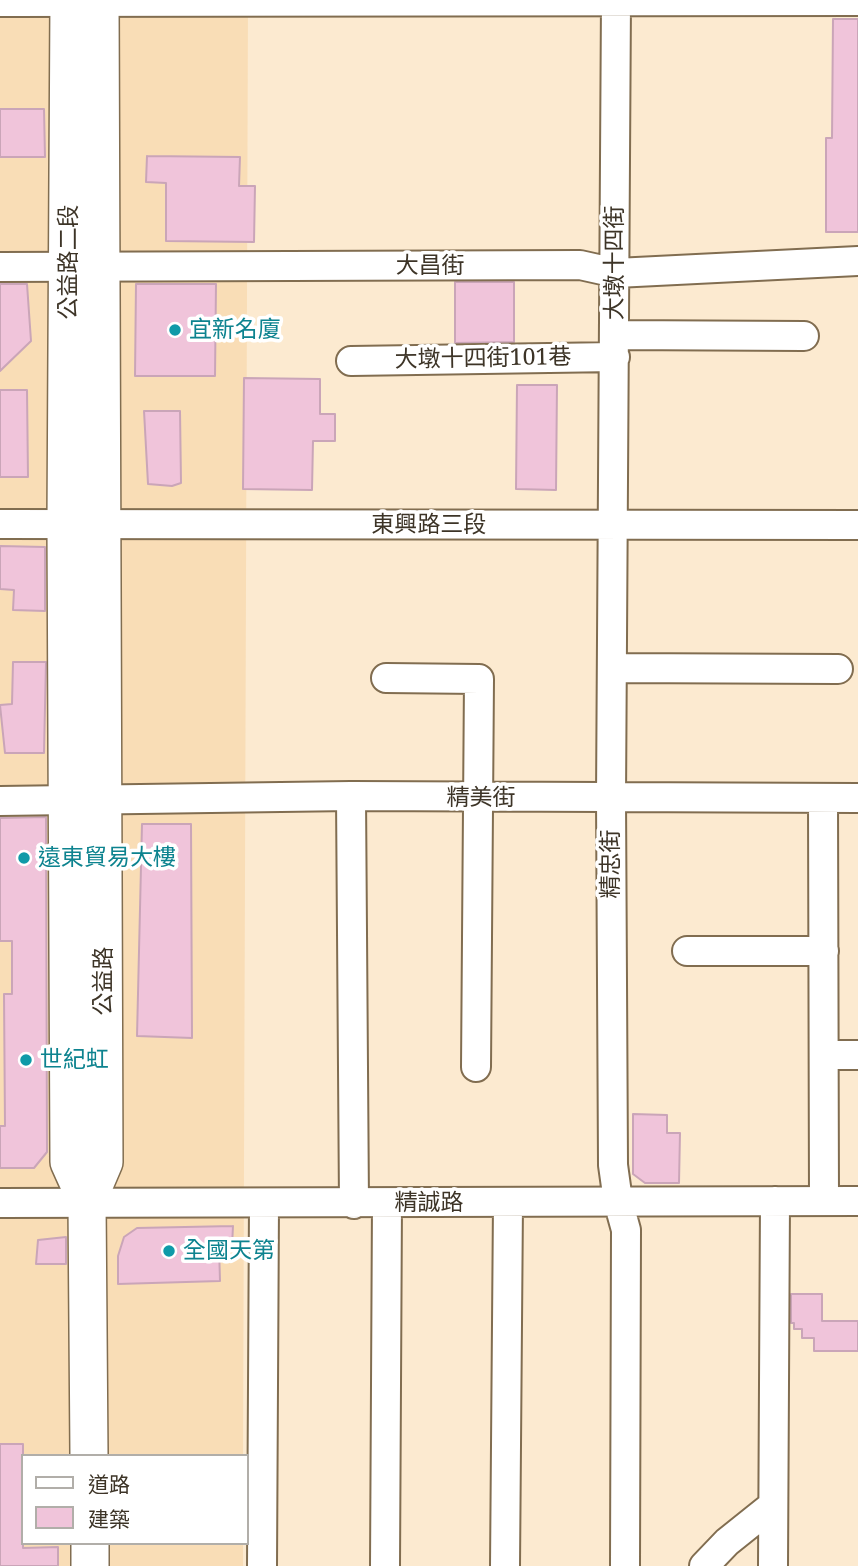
<!DOCTYPE html>
<html>
<head>
<meta charset="utf-8">
<style>
  body { margin:0 }
  #map { position:relative; width:858px; height:1566px; overflow:hidden; background:#fcead0; font-family:"Noto Serif","Noto Sans TC",serif }
  canvas { display:block }
  .legend { position:absolute; left:21px; top:1454px; width:228px; height:91px; box-sizing:border-box; background:#fff; border:2px solid #b1aea9; margin:0; padding:9px 12px; list-style:none; font-size:21px; color:#3d3427 }
  .legend li { display:flex; align-items:center; gap:14px; height:35px }
  .legend b { width:35px; border:2px solid #b1aea9 }
</style>
</head>
<body>
<div id="map">
<canvas width="858" height="1566"></canvas>
<ul class="legend">
<li><b style="height:9px;background:#fff"></b>道路</li>
<li><b style="height:19px;background:#f0c4da"></b>建築</li>
</ul>
</div>
<script>
const g = document.querySelector('canvas').getContext('2d');
g.lineJoin = 'round';
function fillPath(path, color) {
  g.fillStyle = color;
  g.fill(path, 'evenodd');
}
function poly(rows) {
  const path = new Path2D();
  for (const r of rows) {
    path.moveTo(r[0], r[1]);
    for (let i = 2; i < r.length; i += 2) path.lineTo(r[i], r[i + 1]);
  }
  return path;
}
function strokePath(path, color, width, dash) {
  g.strokeStyle = color;
  g.lineWidth = width;
  g.lineCap = dash ? 'butt' : 'round';
  g.setLineDash(dash || []);
  g.stroke(path);
}
function label(font, color, halo, rows, align = 'center') {
  g.font = font + ' "Noto Serif","Noto Sans TC",serif';
  g.lineWidth = 7;
  g.setLineDash([]);
  g.textBaseline = 'middle';
  g.strokeStyle = halo;
  g.fillStyle = color;
  for (const [text, x, y, turn = 0] of rows) {
    g.save();
    g.translate(x, y);
    g.rotate((+turn || 0) * Math.PI / 180);
    g.textAlign = isNaN(turn) ? turn : align;
    if (halo) g.strokeText(text, 0, 0);
    g.fillText(text, 0, 0);
    g.restore();
  }
}
fillPath(poly([
  [0,0,248,0,243,1456,23,1456,23,1543,243,1543,243,1566,0,1566]
]), '#f9ddb6');
const building = poly([
  [833,19,858,19,858,232,826,232,826,138,832,138,833,19],
  [0,109,44,109,45,157,0,157,0,109],
  [147,156,240,157,239,186,255,186,254,242,166,241,166,183,146,182,147,156],
  [455,282,514,282,514,342,455,343,455,282],
  [0,284,27,284,31,341,0,371,0,284],
  [136,284,216,284,215,376,135,376,136,284],
  [244,378,320,379,320,414,335,414,335,441,313,441,312,490,243,489,244,378],
  [517,385,557,385,556,490,516,489,517,385],
  [0,390,27,390,28,477,0,477,0,390],
  [144,411,180,411,181,483,172,486,148,484,144,411],
  [0,546,45,547,45,611,13,610,14,590,0,589,0,546],
  [13,662,46,662,44,753,5,753,0,705,12,704,13,662],
  [46,817,47,1152,34,1168,0,1168,0,1126,5,1126,4,994,12,994,12,941,0,941,0,818,46,817],
  [142,824,191,824,192,1038,137,1036,142,824],
  [633,1114,667,1115,667,1133,680,1133,679,1183,645,1183,633,1174,633,1114],
  [233,1226,232,1246,219,1246,220,1281,118,1284,118,1256,124,1237,137,1228,233,1226],
  [66,1237,66,1264,36,1264,38,1240,66,1237],
  [791,1294,822,1294,822,1321,858,1321,858,1351,814,1351,814,1338,802,1338,802,1329,794,1329,794,1323,791,1323,791,1294],
  [0,1444,23,1444,23,1548,58,1547,58,1566,0,1566,0,1444]
]);
fillPath(building, '#f0c4da');
strokePath(building, '#caa5b8', 2);
const minor = poly([
  [616,0,611,798,613,1165,618,1201,626,1230,625,1566],
  [0,2,858,1],
  [0,267,580,265,616,273,858,261],
  [615,335,804,336],
  [351,361,615,357],
  [0,524,858,525],
  [613,668,838,669],
  [386,678,479,679,476,1067],
  [351,796,354,1204],
  [823,798,824,1201],
  [0,801,351,796,858,798],
  [687,951,824,951],
  [824,1055,858,1055],
  [0,1203,858,1201],
  [262,1566,264,1204],
  [385,1566,387,1203],
  [505,1566,508,1203],
  [704,1566,727,1542,772,1506],
  [773,1566,775,1201]
]);
const major = poly([
  [69,0,66,524,69,1162,87,1202],
  [89,1456,87,1202,104,1162,100,0],
  [90,1543,90,1566]
]);
strokePath(minor, '#816d50', 32);
strokePath(major, '#816d50', 40);
strokePath(minor, '#fff', 28);
strokePath(major, '#fff', 37);
for (const [x, y, r, color] of [
  [175,330,7,"#0f9aa8"],
  [24,858,7,"#0f9aa8"],
  [26,1060,7,"#0f9aa8"],
  [169,1251,7,"#0f9aa8"]
]) {
  const dot = new Path2D();
  dot.arc(x, y, r, 0, 2 * Math.PI);
  g.fillStyle = color;
  g.fill(dot);
  strokePath(dot, '#fff', 2.5);
}
label('23px', '#3d3427', '#fff', [
  ["公益路二段",69,262,-90],
  ["大墩十四街",615,263,-90],
  ["大昌街",430,266],
  ["大墩十四街101巷",483,359,-1],
  ["東興路三段",429,525],
  ["精美街",481,798],
  ["精忠街",611,864,-90],
  ["公益路",104,981,-90],
  ["精誠路",429,1203]
]);
label('23px', '#0d838f', '#fff', [
  ["宜新名廈",189,330],
  ["遠東貿易大樓",38,858],
  ["世紀虹",40,1060],
  ["全國天第",183,1251]
], 'left');
</script>
</body>
</html>
